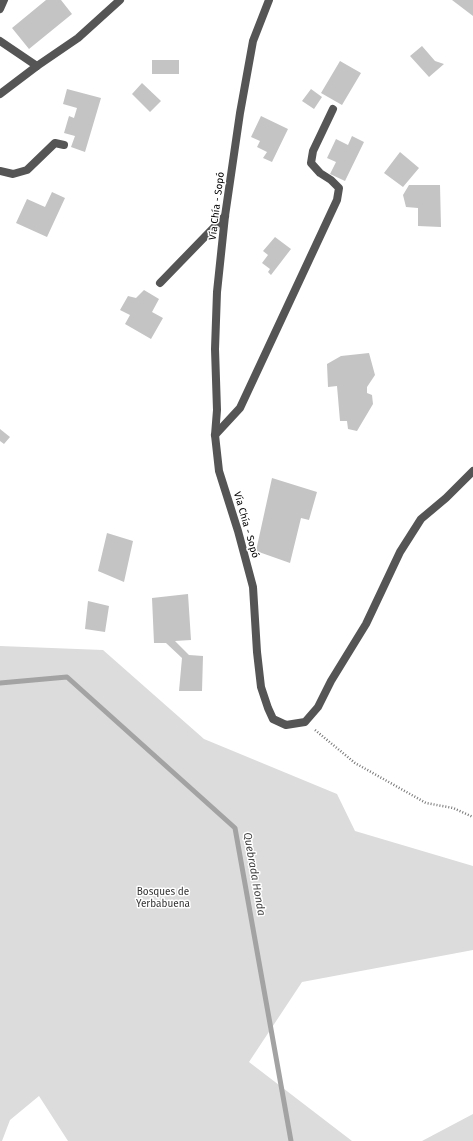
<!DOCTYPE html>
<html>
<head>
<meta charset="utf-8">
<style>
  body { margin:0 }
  canvas { display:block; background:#fff }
</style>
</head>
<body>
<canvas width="473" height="1141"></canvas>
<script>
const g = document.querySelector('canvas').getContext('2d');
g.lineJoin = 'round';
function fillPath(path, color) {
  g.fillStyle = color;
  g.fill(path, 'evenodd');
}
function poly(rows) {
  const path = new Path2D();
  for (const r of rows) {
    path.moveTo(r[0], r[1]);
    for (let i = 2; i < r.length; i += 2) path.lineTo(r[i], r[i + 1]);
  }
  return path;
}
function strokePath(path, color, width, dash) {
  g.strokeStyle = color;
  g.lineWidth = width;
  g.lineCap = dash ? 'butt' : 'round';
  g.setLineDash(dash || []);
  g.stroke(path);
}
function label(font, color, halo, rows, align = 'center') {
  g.font = font + ' "Fira Sans",sans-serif';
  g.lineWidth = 3;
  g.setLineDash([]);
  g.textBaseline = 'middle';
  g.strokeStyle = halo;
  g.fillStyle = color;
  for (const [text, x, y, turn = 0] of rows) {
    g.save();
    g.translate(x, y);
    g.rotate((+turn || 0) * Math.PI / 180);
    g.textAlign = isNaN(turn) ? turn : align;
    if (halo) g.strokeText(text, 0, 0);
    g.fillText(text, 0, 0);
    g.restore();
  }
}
fillPath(poly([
  [0,646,103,650,204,739,337,794,355,831,473,866,473,950,302,982,249,1062,352,1141,68,1141,39,1096,10,1120,2,1141,0,1141],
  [473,1114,473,1141,422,1141]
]), '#dcdcdc');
strokePath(poly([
  [0,683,67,677,235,828,291,1141]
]), '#a3a3a3', 5);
fillPath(poly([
  [46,0,61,0,72,14,29,49,12,28],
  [452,0,473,0,473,16],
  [422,46,435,61,444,64,429,77,410,56],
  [152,60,179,60,179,74,152,74],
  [340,61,361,73,342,105,321,93],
  [142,83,161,101,150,112,132,94],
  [67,89,101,98,85,152,71,147,75,136,64,133,69,116,74,118,77,108,63,104],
  [311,89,322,97,314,109,302,101],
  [261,116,288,129,272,162,263,158,267,152,257,147,260,141,251,137],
  [352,136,364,142,345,181,330,174,336,162,327,158,336,139,348,145],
  [400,152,419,168,403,187,384,173],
  [409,185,440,185,441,227,418,226,418,208,406,207,403,195],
  [52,192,65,198,47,237,16,223,27,199,45,207],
  [275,237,291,249,271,275,268,272,270,269,262,263,268,255,263,251],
  [144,290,159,299,152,312,163,318,151,339,125,324,130,315,120,310,128,296,136,298],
  [369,353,375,375,367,387,367,393,372,395,373,404,357,431,348,429,347,421,340,421,337,386,328,387,327,364,341,356],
  [0,429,10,437,4,444,0,441],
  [272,478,317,492,309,520,301,518,290,563,256,551],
  [107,533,133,541,124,582,98,571],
  [188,594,191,640,175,641,189,655,203,656,202,691,179,691,182,658,166,643,154,643,152,598],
  [88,601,109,606,105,632,85,629]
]), '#c4c4c4');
strokePath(poly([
  [315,730,355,763,426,803,453,808,473,817]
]), '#777', 2.5, [1, 2]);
strokePath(poly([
  [0,171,13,174,27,170,55,143,64,145]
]), '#555', 8);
strokePath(poly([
  [0,9,4,0],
  [0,41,37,66],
  [160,283,225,216],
  [215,435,240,408,337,200,339,188,331,180,320,173,311,163,313,151,333,109]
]), '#555', 8);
strokePath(poly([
  [269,0,253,41,240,113,225,216,217,292,215,349,217,410,215,435,219,471,238,531,253,587,257,652,261,687,268,708,273,719,286,725,305,722,318,707,331,681,366,624,400,552,421,519,446,498,473,471],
  [0,94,37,66,78,38,120,0]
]), '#555', 8);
label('10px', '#000', '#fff', [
  ["Vía Chía - Sopó",217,206,-83],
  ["Vía Chía - Sopó",246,525,74]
]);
label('10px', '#333', '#fff', [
  ["Bosques de",163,892],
  ["Yerbabuena",163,904]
]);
label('italic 11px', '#444', '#fff', [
  ["Quebrada Honda",254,874,80]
]);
</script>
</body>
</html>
